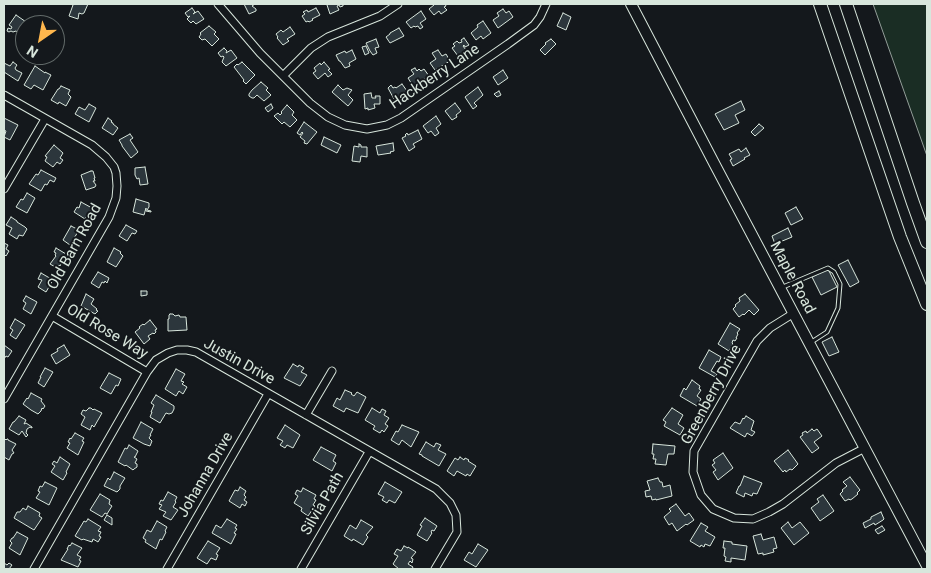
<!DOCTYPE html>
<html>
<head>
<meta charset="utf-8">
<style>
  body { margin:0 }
  #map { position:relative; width:931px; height:573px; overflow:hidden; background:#14181c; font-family:Roboto,sans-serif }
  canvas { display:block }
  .frame { position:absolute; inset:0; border:5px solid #d8e6dc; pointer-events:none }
  .north { position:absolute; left:15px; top:15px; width:50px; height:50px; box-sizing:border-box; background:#14181c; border:1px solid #626a69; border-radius:50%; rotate:213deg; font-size:14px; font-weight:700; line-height:20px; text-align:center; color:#d8e6dc }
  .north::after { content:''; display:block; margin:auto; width:18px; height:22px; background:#ffb74d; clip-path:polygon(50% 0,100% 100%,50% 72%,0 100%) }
</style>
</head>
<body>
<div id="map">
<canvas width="931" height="573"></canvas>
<div class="frame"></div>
<div class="north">N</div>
</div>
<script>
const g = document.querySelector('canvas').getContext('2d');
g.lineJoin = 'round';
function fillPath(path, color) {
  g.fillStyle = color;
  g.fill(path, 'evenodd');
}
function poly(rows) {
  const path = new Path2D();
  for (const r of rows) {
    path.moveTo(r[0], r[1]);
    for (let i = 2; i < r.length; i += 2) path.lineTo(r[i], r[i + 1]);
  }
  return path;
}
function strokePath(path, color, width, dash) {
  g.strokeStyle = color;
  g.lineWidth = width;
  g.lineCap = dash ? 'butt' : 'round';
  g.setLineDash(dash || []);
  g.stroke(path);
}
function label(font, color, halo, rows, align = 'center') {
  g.font = font + ' Roboto,sans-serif';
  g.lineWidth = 4;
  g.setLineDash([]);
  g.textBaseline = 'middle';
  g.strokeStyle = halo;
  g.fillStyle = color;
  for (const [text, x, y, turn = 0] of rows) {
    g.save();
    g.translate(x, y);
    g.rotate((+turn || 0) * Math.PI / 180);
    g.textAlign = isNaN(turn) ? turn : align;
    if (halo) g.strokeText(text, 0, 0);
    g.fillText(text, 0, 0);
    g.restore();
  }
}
const green = poly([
  [873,4,927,4,927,156,873,4]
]);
fillPath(green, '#1a2d24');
strokePath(green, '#939e99', 1);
const building = poly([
  [70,4,88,4,84,13,82,14,79,13,78,19,69,16,73,5,70,4],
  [244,4,255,4,252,6,256,9,256,11,249,14,244,4],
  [329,4,343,4,343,6,340,7,339,5,337,6,339,10,330,14,327,5,329,4],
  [433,4,445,4,446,6,444,7,447,10,441,14,439,11,434,15,429,9,434,5,433,4],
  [192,8,195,12,193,14,198,11,204,19,196,24,193,21,191,23,187,19,190,16,188,17,185,13,192,8],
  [316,8,320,15,312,19,313,20,309,22,308,21,306,22,302,16,305,14,303,12,307,10,308,12,316,8],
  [503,9,506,13,509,11,513,17,498,28,493,20,499,16,497,13,503,9],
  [421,11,426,19,420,23,423,27,420,29,418,26,415,27,414,26,411,28,406,22,421,11],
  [563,13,571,17,566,30,557,26,563,13],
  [16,15,29,24,25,25,25,30,21,35,16,31,13,32,11,31,9,32,7,31,8,28,11,29,12,27,9,25,16,15],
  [483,21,491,33,483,39,481,36,476,40,471,33,478,27,477,25,483,21],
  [58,24,62,35,55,38,55,25,58,24],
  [209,26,216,32,214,34,219,39,212,46,205,39,202,40,199,37,201,34,200,33,209,26],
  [290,27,295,34,287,39,289,41,283,45,277,38,278,37,276,34,281,30,283,32,290,27],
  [399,28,404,36,390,43,386,37,390,34,390,33,399,28],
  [464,38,469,45,465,47,464,45,463,46,466,50,458,56,452,48,455,46,453,44,457,41,459,43,462,42,461,40,464,38],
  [376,39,379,47,375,48,377,53,373,55,370,51,366,43,376,39],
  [551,39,556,44,545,55,540,50,546,44,545,43,551,39],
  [366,46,369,53,365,55,362,47,366,46],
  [224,48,227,51,226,53,231,50,237,58,226,66,222,62,224,57,223,56,221,57,218,53,224,48],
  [352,50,356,59,349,63,350,66,345,68,340,61,339,61,336,55,345,51,346,53,352,50],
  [438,50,442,56,446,54,450,61,435,70,430,63,436,59,432,53,438,50],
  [13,62,17,65,15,68,16,70,22,73,18,81,4,72,4,63,10,66,13,62],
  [242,62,255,75,246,84,243,81,244,80,234,67,237,64,238,65,242,62],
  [324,62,330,69,328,70,332,74,328,77,325,73,318,79,313,73,316,71,314,68,320,63,321,65,324,62],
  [35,66,45,73,45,72,51,75,43,90,34,85,31,89,24,85,35,66],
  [415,68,417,71,419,69,421,71,424,69,429,76,413,86,408,78,414,74,411,70,415,68],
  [503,70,508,78,498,85,493,77,503,70],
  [261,82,268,88,266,90,271,95,264,101,257,95,254,98,252,98,249,96,249,94,252,90,261,82],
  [402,84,407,91,394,99,388,88,391,85,393,88,395,87,396,88,402,84],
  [338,85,343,90,347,88,352,90,348,95,353,100,348,106,332,92,338,85],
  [61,86,70,90,68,94,71,97,66,106,59,102,58,104,51,100,58,89,59,89,61,86],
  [478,87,483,95,474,103,477,106,473,109,465,97,478,87],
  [499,91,501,95,497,97,494,94,499,91],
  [371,93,372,98,376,98,375,96,380,96,380,104,374,104,375,108,368,110,368,108,365,109,364,94,371,93],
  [741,101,745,110,735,115,739,123,724,130,715,114,741,101],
  [455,103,461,111,456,115,457,117,452,120,445,111,455,103],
  [89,104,96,108,89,122,75,114,79,107,85,110,89,104],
  [271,104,273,108,268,112,265,108,271,104],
  [287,105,294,112,292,115,297,120,290,127,284,122,282,124,274,116,278,113,280,115,282,113,281,112,287,105],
  [436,116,441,124,436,128,439,133,435,136,431,131,428,133,423,126,436,116],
  [4,118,18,125,10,140,4,137,6,131,4,130,4,118],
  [108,118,112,121,111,122,113,123,113,124,118,128,113,135,102,128,108,118],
  [304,122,317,132,307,144,304,143,305,141,300,137,303,133,302,132,300,135,297,133,304,122],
  [759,124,764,128,755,136,751,132,759,124],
  [418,130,422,139,413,144,415,147,409,151,402,138,406,136,405,135,407,133,408,135,418,130],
  [130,134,133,138,130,140,138,152,131,158,122,146,122,145,119,140,130,134],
  [324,137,341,145,337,153,321,145,324,137],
  [393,143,394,151,390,152,391,153,378,155,376,146,393,143],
  [359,144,361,145,361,147,367,147,367,157,361,156,360,162,352,161,354,146,359,147,359,144],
  [54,145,63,153,60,158,63,160,60,164,57,162,53,167,45,161,47,157,45,156,54,145],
  [746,148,750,155,744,158,745,159,733,166,730,160,732,159,729,154,739,149,741,152,746,148],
  [145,167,148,184,140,185,139,178,137,179,135,175,135,168,145,167],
  [41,170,56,178,54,182,50,180,47,185,45,184,41,191,29,184,36,174,38,175,41,170],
  [91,171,93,171,95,178,94,178,95,181,93,181,96,185,95,187,86,190,81,175,91,171],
  [27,193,35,198,27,213,16,207,21,199,23,200,27,193],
  [136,199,149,203,149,207,147,210,151,211,151,212,146,211,146,208,144,215,133,212,136,199],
  [81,202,92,208,85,219,74,212,77,207,79,208,81,202],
  [796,207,803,219,791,225,785,213,796,207],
  [11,217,17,221,17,222,25,227,27,229,23,236,19,235,17,239,9,234,12,228,6,225,11,217],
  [126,225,137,231,135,234,132,233,127,241,119,236,126,225],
  [71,226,79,230,70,245,63,240,71,226],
  [788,228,792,237,775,244,772,236,788,228],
  [4,243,8,245,6,249,9,251,6,256,4,254,4,243],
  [56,248,66,254,60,266,59,265,57,268,50,264,56,256,55,255,56,253,54,252,56,248],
  [114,248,121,252,120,253,123,256,116,267,107,262,114,248],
  [848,260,859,282,850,287,838,265,848,260],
  [828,269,837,287,821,295,812,277,828,269],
  [98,272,109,278,107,283,105,281,104,283,102,282,99,288,91,283,98,272],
  [41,273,53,280,46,292,38,287,42,280,38,279,41,273],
  [141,291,147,291,147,295,141,296,141,291],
  [86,294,94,299,91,304,97,309,96,310,98,311,95,314,81,306,86,294],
  [745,294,759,310,754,315,749,310,744,315,743,314,739,317,733,309,736,306,735,305,740,301,739,298,745,294],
  [26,296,37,302,31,314,23,309,26,303,23,301,26,296],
  [170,314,173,314,175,316,179,315,180,317,186,317,187,330,168,331,168,319,169,319,169,315,170,314],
  [15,319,25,325,16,339,10,335,13,330,10,328,15,319],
  [150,320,157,329,155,330,156,332,154,334,153,333,148,336,150,339,144,344,135,332,140,328,139,327,143,324,144,325,150,320],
  [730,323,740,329,737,333,738,334,736,338,737,338,735,341,733,340,732,343,733,344,729,351,718,344,730,323],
  [832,337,839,352,829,356,822,342,832,337],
  [4,345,12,351,8,357,6,356,4,359,4,345],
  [64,345,70,355,56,364,51,355,58,351,57,349,64,345],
  [709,350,721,357,719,362,717,361,711,371,717,374,715,377,699,368,709,350],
  [293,364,298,367,299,365,304,368,301,372,307,375,300,386,284,378,293,364],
  [45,368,53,372,44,387,38,383,41,377,40,377,45,368],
  [176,369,185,374,181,381,184,382,182,384,187,387,183,394,179,391,176,396,165,389,176,369],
  [109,373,121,379,118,386,116,385,111,394,100,388,109,373],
  [692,380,700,386,699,389,701,390,697,396,701,399,697,406,680,396,684,388,686,390,692,380],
  [345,390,352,393,351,394,354,396,357,392,366,397,358,413,346,408,344,412,333,406,337,398,340,400,345,390],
  [31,393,42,399,41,401,45,406,43,409,42,408,41,411,38,414,31,410,23,404,27,398,28,399,31,393],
  [156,395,174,406,174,409,172,413,169,414,166,413,160,423,150,417,152,412,151,412,154,405,151,403,156,395],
  [89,408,91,408,93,410,94,409,102,413,94,427,92,425,90,430,81,425,85,417,81,414,83,410,86,411,89,408],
  [372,408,380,413,382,409,386,411,384,415,389,418,385,424,388,426,384,432,382,430,380,433,373,429,375,426,365,420,372,408],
  [672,408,683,415,678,424,684,428,680,435,664,426,666,422,663,420,672,408],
  [19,416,26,420,24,424,26,423,32,427,32,428,30,427,27,429,26,433,28,435,26,437,22,431,19,435,9,429,13,422,14,422,19,416],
  [746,416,754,421,751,430,755,432,752,436,747,433,745,437,730,428,735,422,740,424,743,418,744,419,746,416],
  [141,422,153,429,150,435,151,435,149,438,152,441,150,446,144,444,133,438,141,422],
  [285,425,300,435,293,448,287,445,285,448,280,445,283,441,277,438,285,425],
  [402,425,419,432,411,447,402,440,399,445,391,440,396,431,398,432,402,425],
  [812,429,814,431,817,429,822,436,814,442,819,448,812,453,800,437,803,435,802,433,806,431,807,433,812,429],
  [75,433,84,438,82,441,84,442,78,455,67,448,70,443,68,442,70,438,71,439,75,433],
  [4,438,6,440,7,439,8,439,8,440,16,444,12,450,14,453,12,454,9,460,4,457,4,438],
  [426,442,434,447,436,443,441,445,438,450,446,454,439,466,422,456,422,455,419,454,426,442],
  [653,444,675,446,674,454,668,454,666,465,655,464,656,459,653,459,654,454,652,454,653,444],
  [129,445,138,451,135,457,134,457,137,459,135,463,137,464,137,467,134,469,133,470,126,465,125,466,118,462,125,448,127,449,129,445],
  [321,447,336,455,333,461,336,463,332,471,313,460,321,447],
  [788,450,798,464,792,470,790,469,786,472,785,470,783,472,774,461,788,450],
  [723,453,733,468,718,480,713,472,716,470,712,465,715,463,713,460,723,453],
  [60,457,70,464,66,472,67,473,63,480,51,472,55,466,52,464,54,461,57,463,60,457],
  [460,457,464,460,465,458,469,460,468,461,476,466,470,476,467,474,466,476,457,471,454,476,447,471,455,458,458,460,460,457],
  [114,472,125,478,120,486,120,489,117,492,104,486,108,478,110,480,114,472],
  [744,476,762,483,757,494,753,493,752,496,745,493,744,497,736,493,739,486,740,486,744,476],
  [850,477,860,490,857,493,858,494,852,499,850,500,849,499,845,501,840,494,843,491,842,490,847,486,843,482,850,477],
  [658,478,660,482,662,482,663,487,670,485,672,496,656,500,656,499,652,500,651,496,646,497,645,491,650,490,647,481,658,478],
  [45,482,57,488,49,505,36,498,40,492,38,491,40,486,42,487,45,482],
  [385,482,402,492,395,503,389,500,387,503,382,500,384,497,378,494,385,482],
  [240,487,246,491,244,495,246,497,244,500,247,502,245,506,242,504,240,508,229,501,235,490,238,491,240,487],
  [303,488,316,495,314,499,316,500,313,505,315,506,308,516,301,511,302,508,294,503,298,496,295,494,297,490,301,492,303,488],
  [168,492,177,497,175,501,176,502,173,507,178,510,171,520,163,516,166,512,159,509,162,505,159,504,161,500,163,501,168,492],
  [100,494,110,500,109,504,112,506,107,514,105,513,102,517,90,510,100,494],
  [823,495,834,511,820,521,811,508,819,502,817,499,823,495],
  [676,504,685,516,689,513,694,520,687,525,686,524,677,531,672,523,669,525,664,517,671,511,669,509,676,504],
  [28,506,40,513,39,516,42,518,34,530,14,518,17,512,20,512,23,508,26,510,28,506],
  [881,512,884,519,883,520,875,525,874,523,865,528,863,523,871,519,871,517,881,512],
  [107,515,112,518,112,525,104,520,107,515],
  [425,518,437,526,434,531,432,530,431,532,432,533,427,541,417,535,422,526,420,525,425,518],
  [88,519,101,527,98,531,101,532,99,536,101,537,98,542,93,539,92,542,83,539,82,540,75,536,84,521,86,522,88,519],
  [227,519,237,525,235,528,237,529,234,533,236,534,231,544,212,533,216,525,221,528,227,519],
  [361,520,373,527,366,535,368,537,363,545,353,539,352,541,344,536,350,525,356,529,361,520],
  [157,521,167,527,165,531,166,532,162,540,160,539,156,549,145,542,146,540,143,538,147,530,151,532,157,521],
  [788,522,792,528,800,522,809,533,794,545,781,528,788,522],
  [701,523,708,527,705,531,715,537,710,546,705,544,704,547,701,545,700,547,690,541,701,523],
  [882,526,885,530,878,534,875,530,882,526],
  [17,532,28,538,20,555,9,548,12,543,10,541,12,538,13,538,17,532],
  [761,534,763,540,774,537,777,548,773,549,774,552,763,555,763,553,758,554,753,536,761,534],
  [208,541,220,548,216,554,218,555,216,560,211,558,207,564,197,558,208,541],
  [724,541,732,542,732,544,747,546,745,560,731,558,731,562,725,561,726,557,724,556,725,548,723,548,724,541],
  [72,543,82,548,77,555,81,557,79,560,81,561,78,567,61,560,68,549,67,549,69,545,70,546,72,543],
  [478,544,488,550,476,567,464,560,469,552,472,554,478,544],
  [404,546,408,548,408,547,416,552,411,558,413,559,412,563,410,561,408,564,413,567,412,569,399,569,393,564,398,556,394,554,397,549,401,551,404,546],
  [4,563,7,565,9,563,12,565,9,569,4,569,4,563]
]);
fillPath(building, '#2c363c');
strokePath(building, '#d8e6dc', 1);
const lane = poly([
  [783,287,828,268,834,272,840,284,838,308,827,332,810,343]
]);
const street = poly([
  [218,4,260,53,310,103,328,117,345,125,367,129,387,125,401,118,508,44,534,25,540,17,546,4],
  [283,76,311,48,328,37,380,16,398,4],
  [4,95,92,145,106,157,114,167,116,173,117,186,116,198,109,217,4,399],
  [4,189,45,119],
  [794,313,770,328,757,341,694,451,693,472,701,495,713,509,734,518,753,519,769,512,783,504,836,463,865,448],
  [52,316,147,372],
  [306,415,332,371],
  [34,569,147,372,156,360,168,353,177,350,187,350,196,352,436,489,450,503,456,515,457,532,435,569],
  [167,569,268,394],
  [301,569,369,452]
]);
const secondary = poly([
  [631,4,714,163,927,566]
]);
const highway = poly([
  [820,4,900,237,927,304],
  [846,4,913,203,927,242]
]);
strokePath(lane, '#d8e6dc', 5);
strokePath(street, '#d8e6dc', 9);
strokePath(secondary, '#d8e6dc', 12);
strokePath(highway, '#d8e6dc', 14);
strokePath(lane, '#14181c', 3);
strokePath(street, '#14181c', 7);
strokePath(secondary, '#14181c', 10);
strokePath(highway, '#14181c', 12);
label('15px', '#d8e6dc', '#14181c', [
  ["Hackberry Lane",435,77,-34],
  ["Old Barn Road",75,247,-61],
  ["Maple Road",792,278,62],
  ["Old Rose Way",107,332,31],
  ["Justin Drive",239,362,29],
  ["Greenberry Drive",712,395,-62],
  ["Johanna Drive",206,475,-60],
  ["Silvia Path",323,504,-60]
]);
</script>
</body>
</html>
